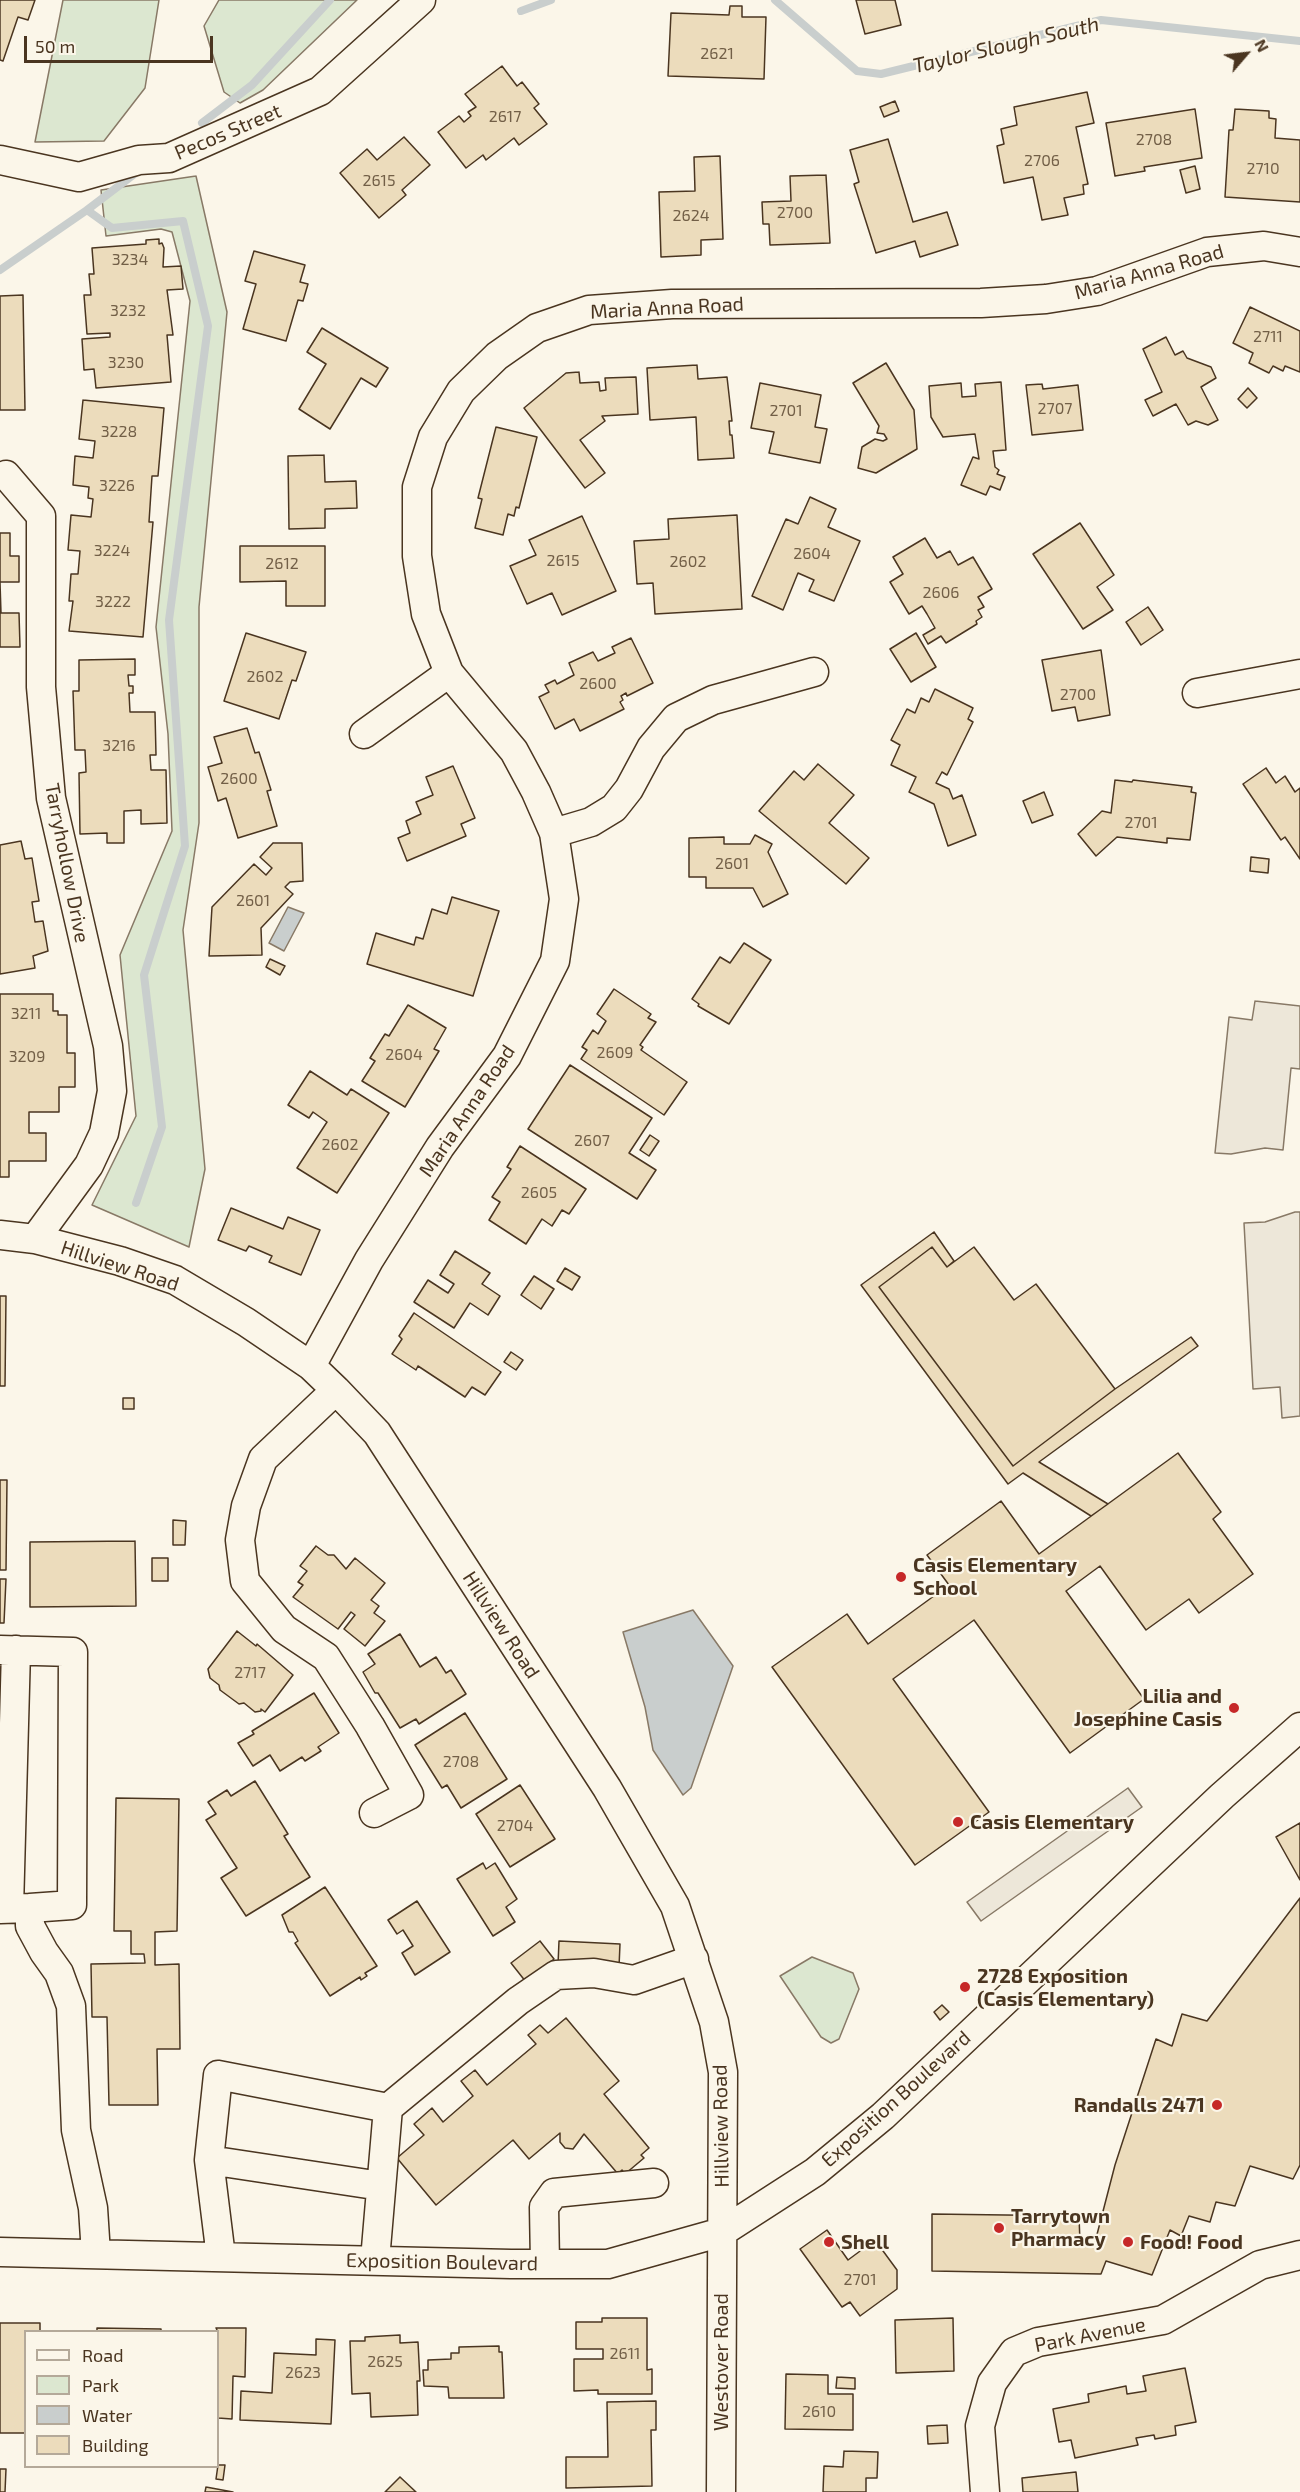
<!DOCTYPE html>
<html>
<head>
<meta charset="utf-8">
<style>
  body { margin:0 }
  #map { position:relative; width:1300px; height:2492px; overflow:hidden; background:#fbf6e9; font-family:"Exo 2",sans-serif }
  canvas { display:block }
  .legend { position:absolute; left:24px; top:2330px; width:195px; height:138px; box-sizing:border-box; background:#fbf6e9; border:2px solid #b4a999; margin:0; padding:8px 10px; list-style:none; font-size:18px; color:#4a3520 }
  .legend li { display:flex; align-items:center; gap:12px; height:30px }
  .legend b { width:30px; border:2px solid #b4a999 }
  .north { position:absolute; left:1216px; top:24px; width:60px; height:60px; -webkit-text-stroke:4px #fbf6e9; paint-order:stroke; rotate:62deg; font-size:16px; font-weight:700; line-height:24px; text-align:center; color:#4a3520 }
  .north::after { content:''; display:block; margin:auto; width:21px; height:27px; background:#4a3520; clip-path:polygon(50% 0,100% 100%,50% 72%,0 100%) }
  .scale { position:absolute; left:24px; top:36px; width:189px; height:27px; box-sizing:border-box; border:3px solid #4a3520; border-top:0; padding-left:8px; font-size:18px; line-height:21px; white-space:nowrap; color:#4a3520; -webkit-text-stroke:4px #fbf6e9; paint-order:stroke }
</style>
</head>
<body>
<div id="map">
<canvas width="1300" height="2492"></canvas>
<ul class="legend">
<li><b style="height:8px;background:#fbf6e9"></b>Road</li>
<li><b style="height:16px;background:#dce7d0"></b>Park</li>
<li><b style="height:16px;background:#c9cecd"></b>Water</li>
<li><b style="height:16px;background:#ecdcbc"></b>Building</li>
</ul>
<div class="north">N</div>
<div class="scale">50 m</div>
</div>
<script>
const g = document.querySelector('canvas').getContext('2d');
g.lineJoin = 'round';
function fillPath(path, color) {
  g.fillStyle = color;
  g.fill(path, 'evenodd');
}
function poly(rows) {
  const path = new Path2D();
  for (const r of rows) {
    path.moveTo(r[0], r[1]);
    for (let i = 2; i < r.length; i += 2) path.lineTo(r[i], r[i + 1]);
  }
  return path;
}
function strokePath(path, color, width, dash) {
  g.strokeStyle = color;
  g.lineWidth = width;
  g.lineCap = dash ? 'butt' : 'round';
  g.setLineDash(dash || []);
  g.stroke(path);
}
function label(font, color, halo, rows, align = 'center') {
  g.font = font + ' "Exo 2",sans-serif';
  g.lineWidth = 4.5;
  g.setLineDash([]);
  g.textBaseline = 'middle';
  g.strokeStyle = halo;
  g.fillStyle = color;
  for (const [text, x, y, turn = 0] of rows) {
    g.save();
    g.translate(x, y);
    g.rotate((+turn || 0) * Math.PI / 180);
    g.textAlign = isNaN(turn) ? turn : align;
    if (halo) g.strokeText(text, 0, 0);
    g.fillText(text, 0, 0);
    g.restore();
  }
}
const green = poly([
  [63,0,159,0,145,88,104,141,35,142,63,0],
  [219,0,357,0,263,90,240,103,224,92,204,26,219,0],
  [196,176,227,312,199,607,199,823,183,930,205,1169,189,1247,92,1205,136,1116,120,955,172,831,168,734,156,627,190,301,172,232,161,229,106,236,101,190,196,176],
  [812,1957,853,1973,859,1989,839,2039,831,2043,821,2037,780,1976,812,1957]
]);
fillPath(green, '#dce7d0');
strokePath(green, '#887966', 1.5);
const parking = poly([
  [1255,1001,1300,1006,1300,1069,1291,1068,1283,1150,1265,1148,1231,1154,1215,1153,1229,1017,1252,1020,1255,1001],
  [1295,1212,1300,1212,1300,1416,1282,1418,1280,1387,1253,1389,1244,1223,1265,1222,1295,1212],
  [1128,1788,1142,1807,981,1921,967,1902,1128,1788]
]);
fillPath(parking, '#ede7d9');
strokePath(parking, '#887966', 1.5);
const water = poly([
  [288,907,304,913,284,951,269,943,288,907],
  [693,1610,733,1666,691,1788,683,1795,653,1750,645,1707,623,1632,693,1610]
]);
fillPath(water, '#c9cecd');
strokePath(water, '#887966', 1.5);
strokePath(poly([
  [775,0,857,71,881,74,1101,20,1300,41],
  [521,11,551,0],
  [202,123,252,85,330,0],
  [0,270,87,210],
  [136,1203,162,1127,144,975,185,846,169,620,208,326,183,221,112,228,87,210,137,172]
]), '#c9cecd', 8);
const building = poly([
  [0,0,35,0,28,20,18,17,3,61,0,60,0,0],
  [856,0,895,0,901,25,865,34,856,0],
  [730,6,742,6,742,17,766,17,764,79,668,76,671,13,729,15,730,6],
  [502,66,517,86,522,82,539,104,534,108,547,124,519,145,514,138,486,160,483,155,466,168,438,132,459,116,464,122,471,116,468,112,476,107,465,94,502,66],
  [1087,92,1094,123,1076,127,1088,184,1083,185,1084,194,1064,198,1068,215,1042,220,1033,177,1004,183,997,146,1004,144,1001,129,1017,125,1014,107,1087,92],
  [895,101,899,111,884,117,880,107,895,101],
  [1195,109,1202,158,1144,167,1145,171,1115,176,1106,123,1195,109],
  [1235,109,1269,111,1269,118,1276,119,1275,138,1300,140,1300,202,1225,197,1229,130,1233,130,1235,109],
  [404,137,430,165,402,190,406,195,379,218,340,173,367,149,377,160,404,137],
  [888,139,913,222,947,212,958,245,920,257,915,241,876,253,854,184,859,182,850,150,888,139],
  [720,156,723,239,701,240,701,255,661,257,659,192,695,191,694,157,720,156],
  [1195,166,1200,189,1186,193,1180,170,1195,166],
  [826,175,830,243,770,245,769,224,763,224,762,202,791,201,790,176,826,175],
  [159,239,159,244,162,243,164,248,163,267,181,266,183,289,167,290,173,335,167,335,171,382,96,388,94,369,84,370,82,339,110,337,110,333,87,334,84,295,91,295,89,274,94,274,92,248,146,244,146,240,159,239],
  [254,251,305,265,300,282,308,284,303,301,298,300,286,341,243,329,256,284,245,281,254,251],
  [23,295,25,410,0,410,0,296,23,295],
  [1250,307,1300,331,1300,372,1285,366,1283,371,1273,366,1269,373,1249,363,1253,353,1233,343,1250,307],
  [322,328,388,368,376,387,361,378,330,429,299,409,326,364,307,352,322,328],
  [1166,337,1175,355,1183,351,1187,358,1211,367,1216,378,1201,387,1218,420,1208,425,1196,421,1188,425,1176,404,1153,416,1145,400,1162,392,1143,349,1166,337],
  [886,363,914,410,917,449,876,473,858,468,862,447,875,439,883,441,887,439,884,434,877,433,879,426,853,383,886,363],
  [697,365,698,379,727,377,732,421,729,421,730,435,732,435,734,458,698,460,696,417,650,420,647,368,697,365],
  [579,372,580,383,599,382,600,391,606,390,605,378,636,377,638,414,602,416,605,421,580,440,605,473,585,488,524,408,566,373,579,372],
  [1001,382,1006,450,993,451,995,467,999,470,997,474,1005,477,1000,490,990,486,986,495,961,485,973,457,979,459,975,434,943,437,931,417,929,386,961,383,962,397,976,396,975,384,1001,382],
  [760,383,821,395,815,427,827,429,820,463,769,453,774,432,751,428,760,383],
  [1042,384,1043,389,1078,385,1083,430,1032,435,1026,385,1042,384],
  [1248,388,1257,398,1247,408,1238,399,1248,388],
  [83,400,164,408,158,476,152,476,149,522,153,522,143,637,69,631,73,601,69,601,71,574,78,574,80,551,68,550,71,515,91,517,93,499,88,498,89,487,73,485,75,456,93,458,95,441,79,439,83,400],
  [496,427,537,437,519,508,516,507,514,516,508,514,503,535,475,528,482,499,478,498,496,427],
  [324,455,325,482,356,481,357,508,325,509,325,528,289,529,288,456,324,455],
  [810,497,836,509,828,527,860,541,834,601,809,591,814,580,798,573,783,610,752,596,786,519,798,524,810,497],
  [737,515,742,609,655,614,653,583,637,584,634,541,669,539,668,519,737,515],
  [582,516,616,591,562,615,552,593,527,604,510,566,536,555,529,540,582,516],
  [1080,523,1114,575,1097,587,1113,610,1083,629,1033,554,1080,523],
  [0,533,10,533,10,556,19,556,19,582,0,582,1,613,19,613,20,647,0,647,0,533],
  [925,538,937,558,950,551,958,565,973,557,992,589,978,597,984,607,978,610,982,617,976,621,977,624,946,643,941,636,928,644,923,635,935,628,927,614,922,606,909,614,890,582,903,574,893,557,925,538],
  [240,546,325,546,325,606,286,606,286,581,240,582,240,546],
  [1148,607,1163,630,1141,645,1126,622,1148,607],
  [246,633,306,652,296,681,292,680,279,719,224,701,246,633],
  [916,633,936,667,911,682,890,649,916,633],
  [631,638,653,683,627,696,626,693,621,696,623,700,620,702,624,709,580,731,574,719,555,729,539,697,549,692,545,685,555,680,557,684,574,675,569,663,593,652,598,661,615,653,612,647,631,638],
  [1101,650,1110,715,1078,721,1075,707,1052,711,1042,660,1101,650],
  [135,659,135,675,128,675,129,686,133,686,133,693,129,693,130,712,155,712,156,755,150,755,151,770,166,770,167,823,141,824,141,810,124,811,124,843,107,843,107,833,80,834,79,773,86,772,85,750,75,750,73,691,79,691,79,660,135,659],
  [935,689,973,708,968,719,973,722,947,775,942,772,936,783,949,789,953,799,962,795,976,835,948,846,934,804,909,792,916,777,891,765,900,745,891,740,907,709,915,713,921,698,929,702,935,689],
  [247,728,255,753,259,752,271,790,267,791,277,826,238,838,226,798,218,801,208,767,222,763,214,737,247,728],
  [818,764,854,795,829,823,869,858,846,884,759,811,794,771,804,780,818,764],
  [453,766,475,818,461,824,466,836,407,861,398,838,410,833,406,821,421,814,416,802,433,795,426,777,453,766],
  [1266,768,1276,783,1285,776,1295,792,1300,788,1300,859,1285,837,1281,840,1243,784,1266,768],
  [1115,780,1132,782,1133,780,1192,787,1191,792,1196,793,1190,840,1167,838,1167,843,1117,837,1096,856,1078,834,1102,811,1111,813,1115,780],
  [1044,792,1053,815,1032,823,1023,801,1044,792],
  [755,835,772,844,768,852,788,894,763,907,753,888,706,888,706,877,689,877,689,838,724,837,724,844,750,844,755,835],
  [21,841,25,859,32,858,39,901,32,902,35,922,43,921,48,951,33,956,35,968,0,974,0,845,21,841],
  [273,843,302,843,303,881,290,882,285,887,293,894,261,928,262,955,209,956,212,907,254,864,266,875,272,868,260,857,273,843],
  [1251,857,1269,859,1268,873,1250,871,1251,857],
  [452,897,499,911,473,996,367,964,376,933,414,945,416,937,423,939,432,909,447,914,452,897],
  [744,943,771,960,729,1024,698,1006,699,1004,692,999,720,957,730,963,744,943],
  [270,959,285,966,280,975,266,967,270,959],
  [614,989,651,1014,648,1018,656,1022,640,1045,643,1047,641,1050,687,1082,664,1115,581,1059,587,1050,582,1047,593,1030,598,1034,606,1021,597,1014,614,989],
  [0,994,53,994,53,1011,58,1011,58,1015,67,1015,67,1053,75,1053,75,1087,59,1087,59,1112,29,1112,29,1133,46,1133,46,1161,9,1161,9,1177,0,1177,0,994],
  [408,1005,446,1028,434,1049,439,1051,405,1107,362,1081,375,1061,370,1058,385,1034,389,1036,408,1005],
  [570,1065,652,1118,629,1153,656,1170,637,1199,528,1129,570,1065],
  [310,1071,347,1095,351,1089,389,1113,337,1193,297,1168,327,1122,313,1112,309,1118,288,1105,310,1071],
  [650,1135,659,1141,649,1156,640,1150,650,1135],
  [520,1146,586,1189,569,1214,562,1210,552,1226,542,1219,526,1244,489,1220,500,1202,492,1197,511,1169,507,1167,520,1146],
  [231,1208,283,1229,288,1217,320,1230,301,1275,269,1262,272,1256,249,1246,246,1251,218,1240,231,1208],
  [934,1232,954,1261,947,1267,932,1247,879,1287,1013,1466,1115,1389,1191,1337,1198,1346,1039,1462,1108,1504,1091,1516,1023,1473,1008,1484,861,1285,934,1232],
  [932,1247,947,1267,974,1247,1014,1300,1036,1284,1115,1389,1013,1466,879,1287,932,1247],
  [455,1251,490,1273,482,1284,500,1296,488,1315,470,1303,454,1328,414,1302,428,1280,448,1293,454,1284,440,1275,455,1251],
  [565,1268,580,1277,572,1290,557,1281,565,1268],
  [534,1276,554,1289,541,1309,521,1295,534,1276],
  [0,1296,6,1296,5,1386,0,1386,0,1296],
  [414,1313,501,1372,485,1395,472,1387,465,1397,418,1366,416,1370,392,1354,402,1339,399,1336,414,1313],
  [511,1352,523,1360,516,1370,504,1362,511,1352],
  [123,1398,134,1398,134,1409,123,1409,123,1398],
  [1178,1453,1221,1512,1213,1519,1253,1574,1199,1613,1189,1599,1146,1630,1100,1566,1066,1591,1144,1699,1070,1753,974,1620,893,1679,989,1812,915,1865,772,1667,847,1614,868,1644,949,1585,927,1555,1001,1501,1039,1554,1178,1453],
  [0,1480,7,1480,6,1570,0,1570,0,1480],
  [173,1520,186,1521,185,1545,173,1545,173,1520],
  [135,1541,136,1606,30,1607,30,1542,135,1541],
  [316,1546,328,1555,334,1555,346,1569,355,1558,385,1583,371,1600,379,1606,374,1613,385,1621,365,1646,344,1629,355,1615,351,1612,338,1629,293,1597,303,1585,298,1582,307,1571,300,1566,316,1546],
  [152,1558,168,1558,168,1581,152,1581,152,1558],
  [0,1579,6,1579,4,1623,0,1623,0,1579],
  [237,1631,256,1646,257,1644,293,1675,265,1712,261,1709,261,1711,255,1712,244,1703,239,1704,220,1690,219,1685,210,1678,208,1669,237,1631],
  [400,1634,420,1667,436,1657,446,1673,451,1670,466,1694,419,1724,416,1719,400,1728,378,1693,375,1693,363,1672,375,1664,368,1654,400,1634],
  [314,1693,339,1733,318,1747,321,1751,305,1761,302,1757,280,1771,270,1755,253,1766,238,1743,254,1734,252,1731,314,1693],
  [465,1713,507,1779,461,1808,447,1785,442,1788,415,1745,465,1713],
  [255,1781,288,1834,284,1836,310,1877,246,1916,221,1878,237,1868,206,1820,216,1814,208,1802,227,1790,231,1796,255,1781],
  [520,1785,555,1839,510,1867,476,1814,520,1785],
  [116,1798,179,1799,177,1931,155,1932,155,1965,179,1964,180,2049,157,2049,158,2105,109,2105,107,2017,92,2017,91,1964,145,1963,144,1954,131,1954,131,1931,114,1931,116,1798],
  [1300,1823,1300,1880,1276,1837,1300,1823],
  [483,1863,486,1869,495,1863,517,1899,506,1907,515,1922,493,1936,457,1879,483,1863],
  [325,1887,377,1966,365,1973,367,1976,361,1980,360,1977,330,1996,295,1943,298,1941,293,1932,289,1932,282,1915,325,1887],
  [1300,1898,1300,2165,1293,2179,1250,2166,1235,2206,1216,2202,1210,2222,1189,2216,1181,2236,1170,2230,1152,2275,1106,2261,1101,2274,932,2271,932,2214,1079,2216,1080,2243,1094,2246,1115,2165,1156,2039,1172,2046,1182,2014,1207,2021,1300,1898],
  [417,1901,450,1952,415,1975,402,1953,413,1946,403,1930,397,1934,388,1920,417,1901],
  [540,1941,554,1959,526,1982,511,1963,540,1941],
  [559,1941,620,1944,619,1967,558,1965,559,1941],
  [942,2005,949,2012,940,2020,934,2012,942,2005],
  [566,2018,619,2081,604,2094,649,2148,641,2155,644,2158,625,2174,622,2170,618,2174,584,2134,573,2149,565,2148,560,2142,560,2133,529,2159,513,2140,436,2205,397,2158,424,2135,414,2124,432,2108,443,2122,473,2096,461,2081,475,2070,487,2085,536,2044,528,2035,540,2025,548,2033,566,2018],
  [827,2230,848,2260,875,2240,897,2270,897,2289,860,2316,850,2302,842,2307,800,2249,827,2230],
  [602,2318,647,2318,647,2370,652,2369,652,2394,598,2394,598,2390,574,2391,574,2359,603,2359,603,2349,576,2349,576,2322,602,2322,602,2318],
  [953,2318,954,2371,896,2373,895,2320,953,2318],
  [0,2323,40,2323,40,2332,26,2332,26,2433,0,2433,0,2323],
  [97,2328,161,2329,161,2332,97,2332,97,2328],
  [216,2328,246,2328,245,2377,233,2376,232,2419,218,2418,218,2332,216,2328],
  [400,2335,400,2343,418,2342,420,2381,417,2381,418,2415,371,2417,370,2393,352,2394,350,2341,365,2341,365,2337,400,2335],
  [316,2339,335,2340,331,2424,240,2420,241,2391,272,2393,274,2353,316,2355,316,2339],
  [499,2346,499,2352,502,2352,504,2398,449,2398,448,2387,424,2386,423,2370,428,2370,428,2360,451,2359,451,2353,459,2353,459,2347,499,2346],
  [1185,2368,1196,2422,1175,2426,1176,2435,1155,2439,1154,2435,1136,2438,1138,2445,1075,2458,1071,2440,1059,2442,1053,2409,1089,2402,1088,2394,1126,2386,1127,2394,1146,2391,1143,2376,1185,2368],
  [786,2374,828,2375,828,2394,853,2394,853,2430,785,2429,786,2374],
  [837,2377,855,2378,855,2389,836,2388,837,2377],
  [656,2401,656,2430,651,2430,652,2486,566,2488,566,2457,608,2457,607,2402,656,2401],
  [947,2425,948,2443,928,2444,927,2426,947,2425],
  [844,2451,878,2452,877,2478,866,2478,866,2492,823,2492,824,2466,843,2467,844,2451],
  [218,2465,225,2465,223,2480,216,2479,218,2465],
  [0,2469,6,2469,5,2492,0,2492,0,2469],
  [1076,2472,1078,2492,1023,2492,1022,2478,1076,2472],
  [400,2477,416,2492,385,2492,400,2477],
  [206,2487,233,2492,205,2492,206,2487]
]);
fillPath(building, '#ecdcbc');
strokePath(building, '#4a3520', 1.5);
const minor = poly([
  [0,160,79,177,139,160,169,158,320,91,421,0],
  [6,475,41,516,41,687,51,798,108,1046,112,1091,104,1133,89,1165,35,1239],
  [1197,693,1300,674],
  [364,734,449,673],
  [554,833,591,822,614,808,629,789,651,748,676,718,713,700,814,672],
  [0,1235,35,1239,120,1261,175,1280,246,1322,311,1366,336,1390,377,1433,607,1788,675,1906,714,2022,723,2072,721,2492],
  [311,1366,369,1260,440,1147,507,1056,555,961,564,899,554,833,536,792,514,751,449,673,426,614,417,556,417,487,433,437,461,391,497,356,537,328,589,310,672,304,981,303,1046,299,1097,291,1207,252,1264,246,1300,252],
  [336,1390,263,1459,246,1506,240,1540,245,1581,284,1629,326,1657,370,1726,409,1795,374,1813],
  [0,1650,73,1652,72,1905,30,1908],
  [9,1908,16,1650],
  [0,1909,30,1908,30,1926,44,1952,59,1973,71,2006,76,2130,93,2208,96,2254],
  [209,2160,381,2186],
  [0,2252,511,2264,608,2264,722,2232,815,2172,883,2116,1222,1796,1300,1727],
  [221,2257,209,2160,218,2075,388,2108,518,2001,556,1975,594,1973,634,1980,694,1959],
  [375,2260,388,2108],
  [545,2264,544,2207,554,2193,654,2183],
  [985,2492,980,2426,992,2383,1014,2352,1038,2342,1163,2320,1260,2265,1300,2255]
]);
strokePath(minor, '#4a3520', 31);
strokePath(minor, '#fbf6e9', 28);
for (const [x, y, r, color] of [
  [901,1577,6,"#c62828"],
  [1234,1708,6,"#c62828"],
  [958,1822,6,"#c62828"],
  [965,1987,6,"#c62828"],
  [1217,2105,6,"#c62828"],
  [999,2228,6,"#c62828"],
  [829,2242,6,"#c62828"],
  [1128,2242,6,"#c62828"]
]) {
  const dot = new Path2D();
  dot.arc(x, y, r, 0, 2 * Math.PI);
  g.fillStyle = color;
  g.fill(dot);
  strokePath(dot, '#fbf6e9', 2);
}
label('16px', '#725f47', null, [
  ["2621",717,54],
  ["2617",505,117],
  ["2708",1154,140],
  ["2706",1042,161],
  ["2710",1263,169],
  ["2615",379,181],
  ["2700",795,213],
  ["2624",691,216],
  ["3234",130,260],
  ["3232",128,311],
  ["2711",1268,337],
  ["3230",126,363],
  ["2707",1055,409],
  ["2701",786,411],
  ["3228",119,432],
  ["3226",117,486],
  ["3224",112,551],
  ["2604",812,554],
  ["2615",563,561],
  ["2602",688,562],
  ["2612",282,564],
  ["2606",941,593],
  ["3222",113,602],
  ["2602",265,677],
  ["2600",598,684],
  ["2700",1078,695],
  ["3216",119,746],
  ["2600",239,779],
  ["2701",1141,823],
  ["2601",732,864],
  ["2601",253,901],
  ["3211",26,1014],
  ["2609",615,1053],
  ["2604",404,1055],
  ["3209",27,1057],
  ["2607",592,1141],
  ["2602",340,1145],
  ["2605",539,1193],
  ["2717",250,1673],
  ["2708",461,1762],
  ["2704",515,1826],
  ["2701",860,2280],
  ["2611",625,2354],
  ["2625",385,2362],
  ["2623",303,2373],
  ["2610",819,2412]
]);
label('20px', '#4a3520', '#fbf6e9', [
  ["Pecos Street",228,132,-23],
  ["Maria Anna Road",1149,272,-16],
  ["Maria Anna Road",667,308,-3],
  ["Tarryhollow Drive",67,863,79],
  ["Maria Anna Road",467,1111,-56],
  ["Hillview Road",120,1266,18],
  ["Hillview Road",501,1625,57],
  ["Exposition Boulevard",896,2099,-42],
  ["Hillview Road",721,2126,-91],
  ["Exposition Boulevard",442,2262,1],
  ["Park Avenue",1090,2335,-11],
  ["Westover Road",721,2362,-90]
]);
label('bold 20px', '#4a3520', '#fbf6e9', [
  ["Casis Elementary",913,1565],
  ["School",913,1588],
  ["Lilia and",1222,1696,"right"],
  ["Josephine Casis",1222,1719,"right"],
  ["Casis Elementary",970,1822],
  ["2728 Exposition",977,1976],
  ["(Casis Elementary)",977,1999],
  ["Randalls 2471",1205,2105,"right"],
  ["Tarrytown",1011,2216],
  ["Pharmacy",1011,2239],
  ["Shell",841,2242],
  ["Food! Food",1140,2242]
], 'left');
label('italic 21px', '#4a3520', '#fbf6e9', [
  ["Taylor Slough South",1006,45,-13]
]);
</script>
</body>
</html>
